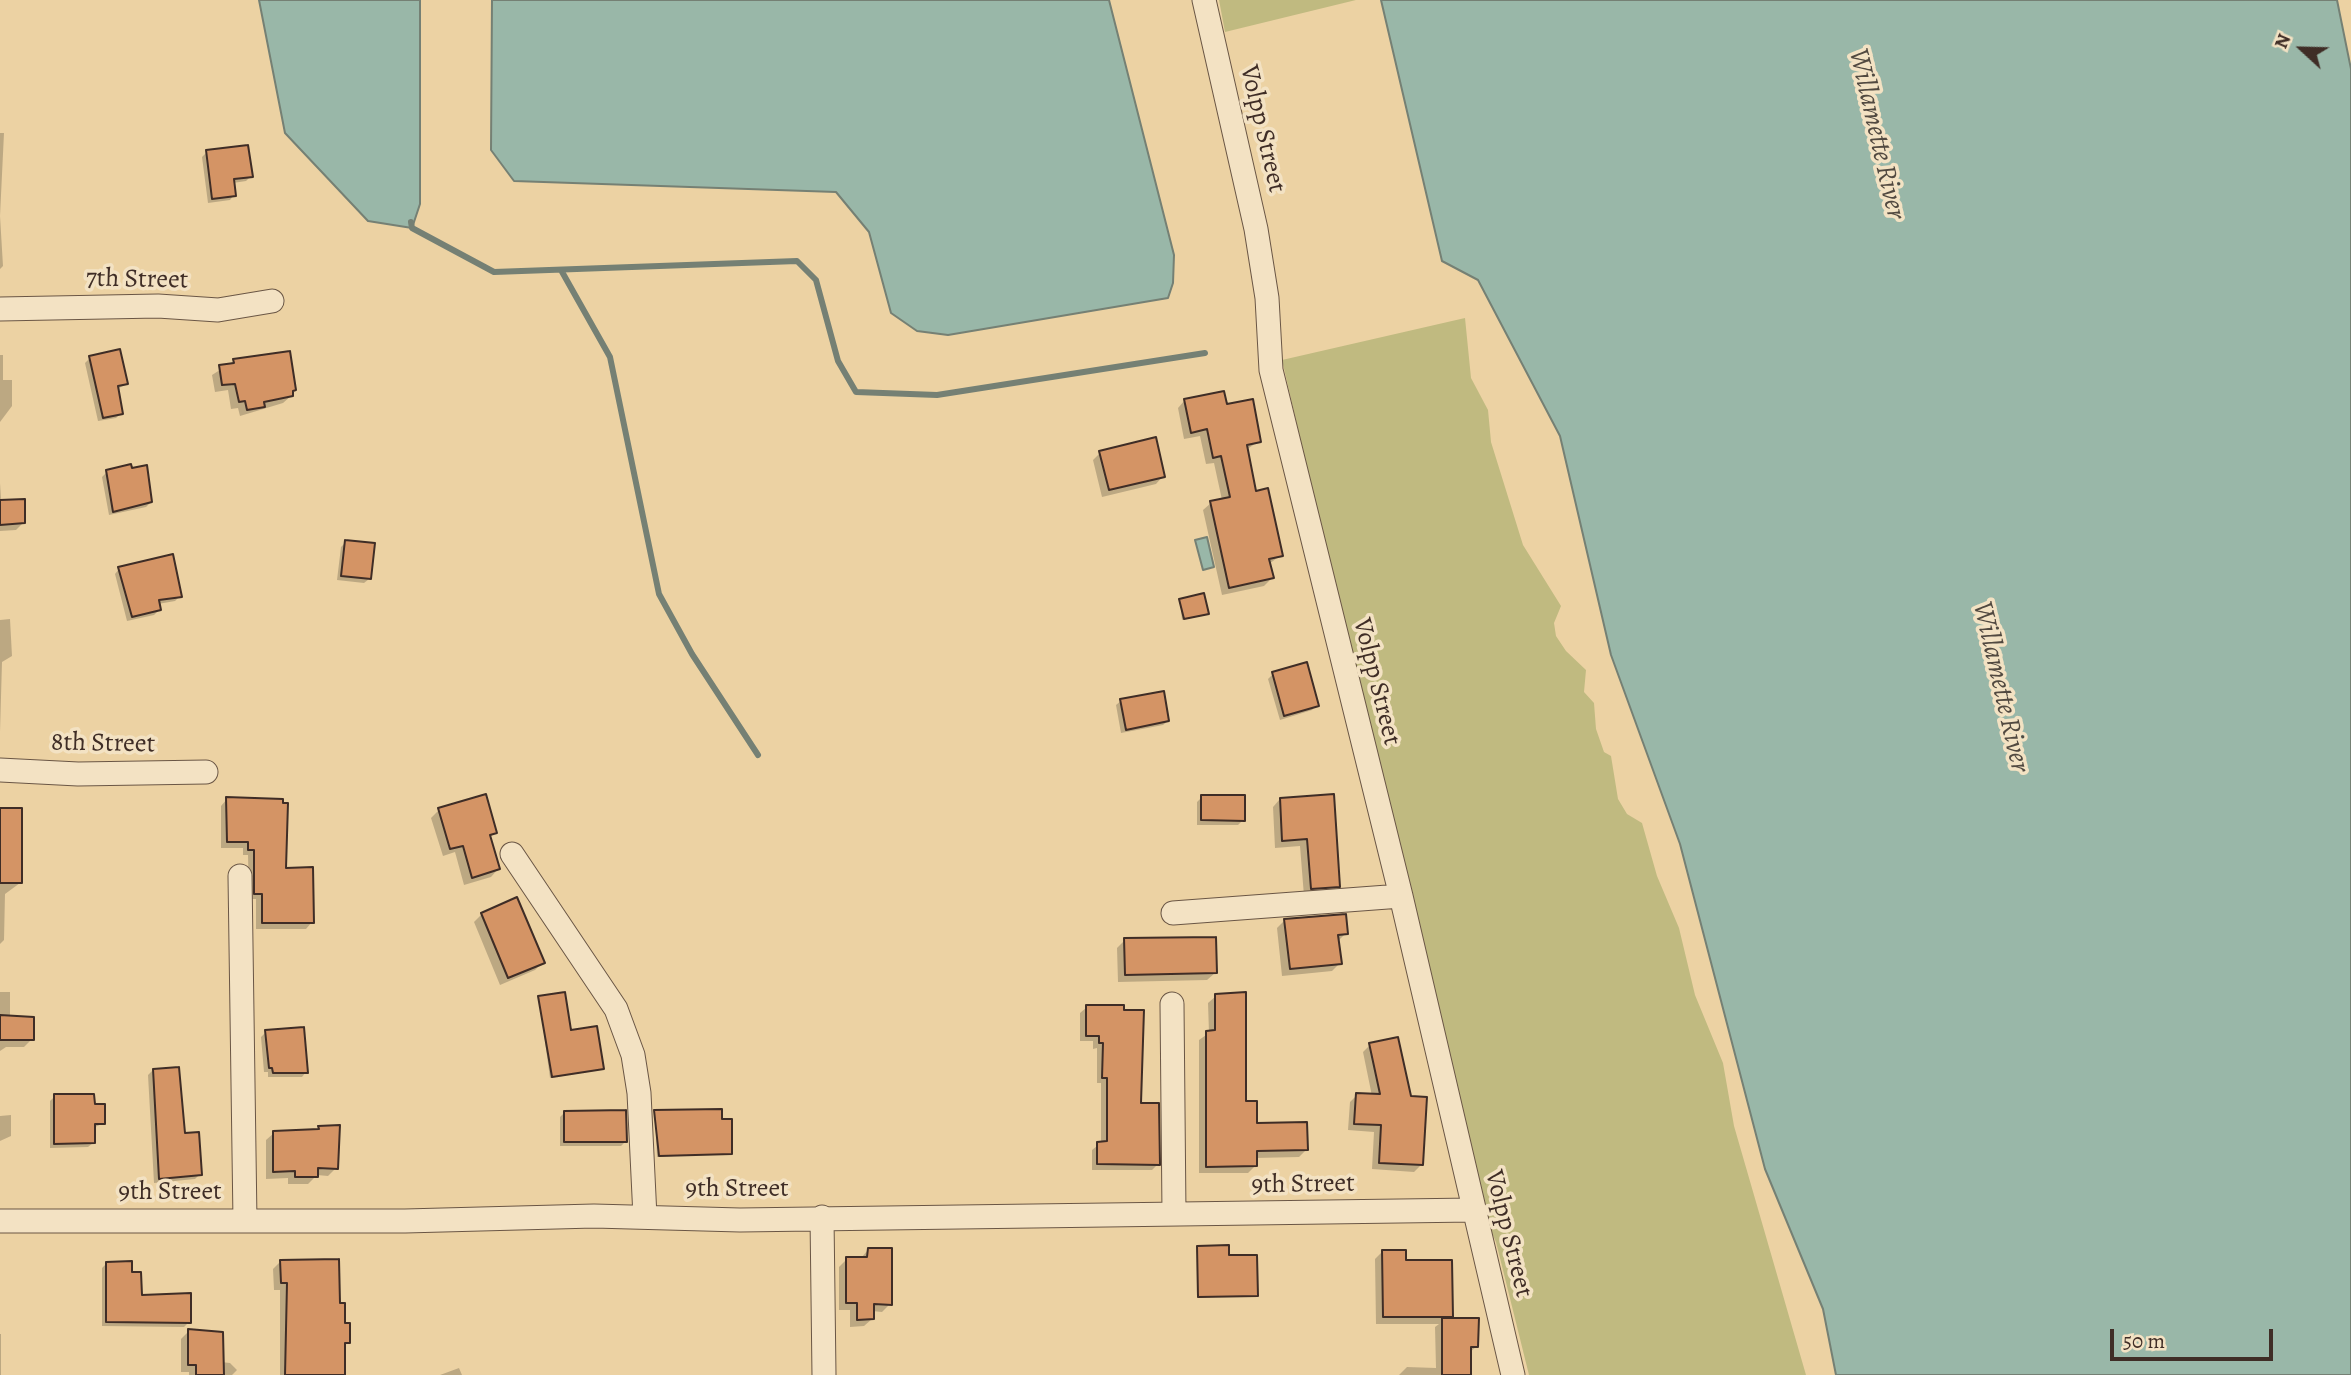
<!DOCTYPE html>
<html>
<head>
<meta charset="utf-8">
<style>
  body { margin:0 }
  #map { position:relative; width:2351px; height:1375px; overflow:hidden; background:#ecd2a3; font-family:Alegreya,serif }
  canvas { display:block }
  .north { position:absolute; left:2267px; top:14px; width:70px; height:70px; -webkit-text-stroke:5px #f3e2c3; paint-order:stroke; rotate:292deg; font-size:19px; font-weight:700; line-height:28px; text-align:center; color:#3f2d26 }
  .north::after { content:''; display:block; margin:auto; width:24px; height:32px; background:#3f2d26; clip-path:polygon(50% 0,100% 100%,50% 72%,0 100%) }
  .scale { position:absolute; left:2110px; top:1329px; width:163px; height:32px; box-sizing:border-box; border:4px solid #3f2d26; border-top:0; padding-left:9px; font-size:21px; line-height:24px; white-space:nowrap; color:#3f2d26; -webkit-text-stroke:5px #f3e2c3; paint-order:stroke }
</style>
</head>
<body>
<div id="map">
<canvas width="2351" height="1375"></canvas>
<div class="north">N</div>
<div class="scale">50 m</div>
</div>
<script>
const g = document.querySelector('canvas').getContext('2d');
g.lineJoin = 'round';
function fillPath(path, color) {
  g.fillStyle = color;
  g.fill(path, 'evenodd');
}
function poly(rows) {
  const path = new Path2D();
  for (const r of rows) {
    path.moveTo(r[0], r[1]);
    for (let i = 2; i < r.length; i += 2) path.lineTo(r[i], r[i + 1]);
  }
  return path;
}
function strokePath(path, color, width, dash) {
  g.strokeStyle = color;
  g.lineWidth = width;
  g.lineCap = dash ? 'butt' : 'round';
  g.setLineDash(dash || []);
  g.stroke(path);
}
function label(font, color, halo, rows, align = 'center') {
  g.font = font + ' Alegreya,serif';
  g.lineWidth = 7;
  g.setLineDash([]);
  g.textBaseline = 'middle';
  g.strokeStyle = halo;
  g.fillStyle = color;
  for (const [text, x, y, turn = 0] of rows) {
    g.save();
    g.translate(x, y);
    g.rotate((+turn || 0) * Math.PI / 180);
    g.textAlign = isNaN(turn) ? turn : align;
    if (halo) g.strokeText(text, 0, 0);
    g.fillText(text, 0, 0);
    g.restore();
  }
}
fillPath(poly([
  [1219,0,1356,0,1225,32],
  [1465,318,1471,378,1488,410,1491,442,1523,545,1561,606,1554,623,1556,636,1566,651,1586,670,1584,692,1594,703,1596,729,1604,752,1611,756,1618,799,1627,814,1642,823,1657,876,1679,928,1695,995,1723,1063,1734,1126,1806,1375,1529,1375,1496,1242,1475,1197,1455,1075,1357,685,1282,360]
]), '#c0ba80');
const water = poly([
  [259,0,420,0,420,204,412,228,368,221,285,133,259,0],
  [492,0,1109,0,1174,255,1173,283,1168,298,948,335,917,331,891,313,869,232,836,192,514,181,491,150,492,0],
  [1381,0,2337,0,2351,69,2351,1375,1836,1375,1823,1309,1765,1169,1680,844,1611,655,1560,436,1478,280,1442,261,1381,0],
  [1207,537,1214,567,1203,570,1195,540,1207,537]
]);
fillPath(water, '#99b7a8');
strokePath(water, '#758074', 2);
fillPath(poly([
  [0,133,4,133,0,216,3,266,0,269],
  [207,152,251,176,246,181,233,183,234,195,230,200,208,203,202,157],
  [0,355,3,355,3,380,12,380,12,406,0,422],
  [90,358,127,384,117,389,121,413,116,418,98,421,85,363],
  [234,361,294,390,291,396,283,403,240,416,238,408,231,409,228,390,215,392,212,375],
  [1185,400,1226,406,1259,441,1246,450,1255,493,1281,555,1269,564,1272,578,1264,586,1222,595,1203,510,1211,503,1222,500,1214,463,1206,464,1200,436,1184,439,1178,408],
  [1100,453,1163,476,1156,484,1102,497,1093,460],
  [107,472,151,502,146,507,109,515,102,477],
  [0,483,1,499,23,500,24,522,16,530,0,531],
  [346,542,369,579,364,583,337,580,341,547],
  [119,569,180,596,175,601,158,604,159,610,154,615,127,621,115,574],
  [1180,601,1207,613,1182,620],
  [10,619,12,656,2,662,0,732,0,620],
  [1273,674,1317,705,1312,710,1280,720,1268,679],
  [1121,701,1168,721,1163,725,1121,733,1116,705],
  [1332,796,1338,886,1330,894,1304,896,1300,846,1275,848,1273,807,1280,799],
  [1202,797,1243,820,1238,825,1197,825,1197,802],
  [227,799,312,922,306,929,256,929,256,899,249,899,248,855,243,855,243,848,221,848,221,806],
  [0,809,20,883,5,894,4,940,0,944],
  [439,810,495,832,489,838,498,869,491,877,464,885,455,852,443,856,431,818],
  [482,914,542,963,535,970,500,985,474,922],
  [1285,920,1346,933,1337,942,1340,963,1332,971,1282,976,1277,928],
  [1125,940,1215,973,1207,980,1118,982,1117,948],
  [0,992,10,992,10,1017,32,1039,24,1047,6,1047,0,1051],
  [1216,996,1244,1103,1255,1125,1306,1150,1299,1157,1255,1158,1255,1166,1248,1173,1199,1173,1199,1040,1209,1033,1208,1003],
  [539,998,602,1068,600,1070,550,1078],
  [1087,1007,1139,1105,1158,1164,1152,1170,1092,1170,1092,1150,1101,1143,1101,1083,1097,1083,1097,1048,1093,1049,1093,1041,1080,1041,1080,1013],
  [266,1032,306,1072,302,1077,268,1077,268,1072,264,1072,261,1037],
  [1370,1045,1421,1165,1414,1172,1372,1169,1374,1132,1348,1130,1350,1102,1357,1095,1372,1096,1363,1052],
  [153,1070,200,1174,195,1179,154,1183,148,1075],
  [55,1096,93,1106,104,1123,93,1128,93,1143,88,1147,50,1148,50,1101],
  [565,1112,626,1141,621,1146,560,1146,560,1117],
  [655,1112,720,1121,731,1153,657,1157],
  [11,1115,11,1136,0,1141,0,1116],
  [319,1128,336,1168,328,1176,317,1175,308,1184,288,1184,288,1178,266,1179,266,1140,274,1133,316,1131],
  [1198,1247,1227,1257,1256,1295,1197,1298],
  [868,1250,890,1304,882,1312,872,1311,872,1319,864,1326,850,1327,850,1310,839,1310,839,1267,847,1259,861,1258],
  [1383,1251,1405,1262,1451,1316,1447,1320,1477,1346,1469,1353,1469,1375,1399,1375,1407,1367,1436,1368,1435,1327,1439,1324,1376,1324,1375,1259],
  [281,1261,338,1305,348,1342,344,1347,344,1375,280,1375,280,1290,274,1290,273,1269],
  [107,1263,131,1274,140,1296,189,1322,184,1327,102,1326,102,1268],
  [189,1331,221,1362,230,1363,237,1370,232,1375,189,1375,189,1372,181,1372,181,1339],
  [0,1334,1,1334,1,1375,0,1375],
  [459,1368,462,1375,440,1375]
]), '#0003');
strokePath(poly([
  [411,222,412,228,494,272,797,261,816,280,838,361,856,392,937,395,1205,353],
  [561,270,610,357,659,594,692,654,758,755]
]), '#758074', 6);
const building = poly([
  [248,145,253,177,234,179,236,196,212,199,206,150,248,145],
  [120,349,128,384,118,386,123,414,103,418,89,356,120,349],
  [290,351,296,390,293,391,293,396,264,402,265,407,247,410,245,401,239,402,235,384,222,385,219,365,234,363,233,359,290,351],
  [1224,391,1227,404,1253,399,1261,442,1247,445,1256,491,1268,488,1283,556,1269,559,1274,578,1229,588,1210,501,1230,497,1221,456,1213,458,1207,429,1191,433,1184,399,1224,391],
  [1156,437,1165,477,1109,490,1099,451,1156,437],
  [131,464,132,468,147,465,152,502,113,512,106,470,131,464],
  [25,499,25,523,0,525,0,500,25,499],
  [345,540,375,543,371,579,341,576,345,540],
  [173,554,182,597,159,600,161,610,132,617,118,567,173,554],
  [1204,593,1209,614,1184,619,1179,599,1204,593],
  [1307,662,1319,706,1284,716,1272,672,1307,662],
  [1164,691,1169,721,1126,730,1120,699,1164,691],
  [486,794,497,833,490,835,500,869,472,878,463,846,450,849,438,808,486,794],
  [1334,794,1340,887,1311,889,1307,839,1282,841,1280,798,1334,794],
  [1201,795,1245,795,1245,821,1201,820,1201,795],
  [226,797,283,799,283,803,288,803,286,868,313,867,314,923,262,923,262,894,254,894,254,850,248,850,248,842,227,842,226,797],
  [0,808,22,808,22,883,0,883,0,808],
  [517,897,545,963,508,978,481,913,517,897],
  [1346,914,1348,934,1338,935,1342,964,1290,969,1284,919,1346,914],
  [1216,937,1217,973,1125,975,1124,938,1216,937],
  [565,992,571,1030,597,1026,604,1069,552,1077,538,996,565,992],
  [1246,992,1246,1101,1257,1101,1257,1123,1307,1122,1308,1150,1257,1151,1257,1166,1206,1167,1206,1031,1215,1030,1215,994,1246,992],
  [1086,1005,1124,1005,1124,1010,1144,1010,1141,1103,1159,1103,1160,1165,1097,1164,1097,1142,1107,1141,1107,1078,1102,1078,1103,1043,1099,1043,1099,1036,1086,1036,1086,1005],
  [0,1015,34,1017,34,1040,0,1040,0,1015],
  [304,1027,308,1073,273,1073,272,1068,269,1068,265,1030,304,1027],
  [1398,1037,1411,1096,1427,1097,1423,1165,1379,1163,1381,1125,1354,1124,1356,1093,1380,1094,1369,1043,1398,1037],
  [179,1067,185,1133,199,1132,202,1175,159,1179,153,1069,179,1067],
  [54,1094,94,1094,95,1104,105,1104,105,1124,95,1124,95,1143,54,1144,54,1094],
  [722,1109,722,1119,732,1119,732,1154,659,1156,654,1110,722,1109],
  [626,1110,627,1142,564,1142,564,1111,626,1110],
  [340,1125,338,1169,318,1168,318,1177,295,1177,295,1171,273,1172,273,1131,319,1129,318,1126,340,1125],
  [1229,1245,1229,1255,1257,1255,1258,1296,1198,1297,1197,1246,1229,1245],
  [868,1248,892,1248,892,1305,874,1304,874,1319,857,1320,857,1303,846,1303,846,1257,867,1257,868,1248],
  [1382,1250,1406,1250,1406,1260,1452,1260,1453,1317,1383,1317,1382,1250],
  [339,1259,340,1303,345,1303,345,1323,350,1323,350,1343,345,1343,345,1375,285,1375,287,1283,281,1283,280,1260,339,1259],
  [132,1261,132,1272,141,1272,142,1295,191,1293,191,1323,106,1322,106,1262,132,1261],
  [1442,1318,1479,1318,1478,1347,1471,1347,1471,1375,1442,1375,1442,1318],
  [188,1329,223,1332,224,1375,196,1375,196,1365,188,1365,188,1329]
]);
fillPath(building, '#d49465');
strokePath(building, '#3f2d26', 2);
const minor = poly([
  [1204,0,1256,229,1267,298,1271,370,1401,896,1513,1375],
  [0,309,158,306,218,310,272,301],
  [0,770,78,774,206,772],
  [512,854,616,1009,633,1055,639,1093,645,1217],
  [240,876,245,1221],
  [1173,913,1401,896],
  [1172,1004,1174,1214],
  [822,1217,824,1375],
  [0,1221,405,1221,594,1216,740,1220,1473,1210]
]);
strokePath(minor, '#6a5645', 25);
strokePath(minor, '#f3e2c3', 23);
label('26px', '#3f2d26', '#f3e2c3', [
  ["Volpp Street",1262,129,77],
  ["7th Street",137,280,1],
  ["Volpp Street",1376,682,76],
  ["8th Street",103,744,1],
  ["9th Street",1303,1185,-1],
  ["9th Street",737,1190],
  ["9th Street",170,1193],
  ["Volpp Street",1508,1234,76]
]);
label('italic 28px', '#514940', '#f3e2c3', [
  ["Willamette River",1876,134,77],
  ["Willamette River",2000,687,77]
]);
</script>
</body>
</html>
